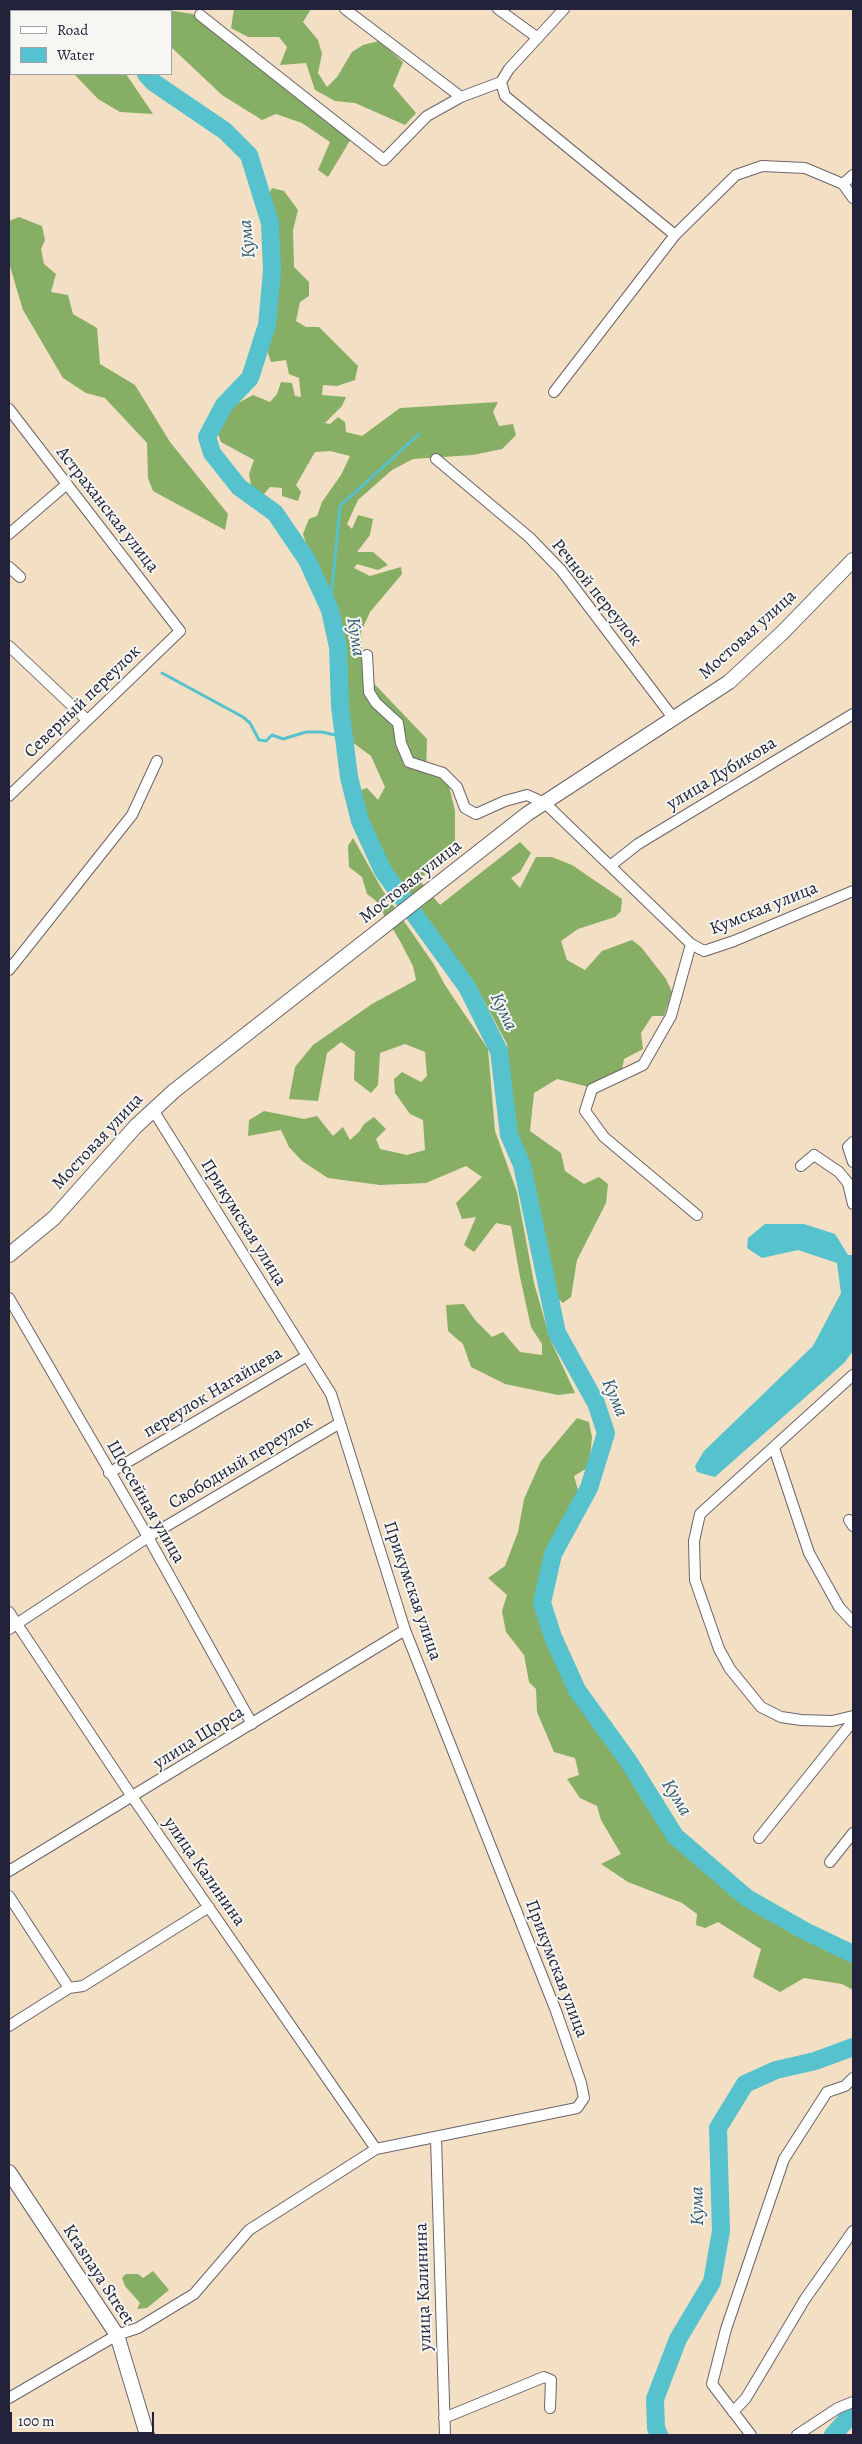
<!DOCTYPE html>
<html>
<head>
<meta charset="utf-8">
<style>
  body { margin:0 }
  #map { position:relative; width:862px; height:2444px; overflow:hidden; background:#f3dfc3; font-family:Alegreya,serif }
  canvas { display:block }
  .frame { position:absolute; inset:0; border:10px solid #22223b; pointer-events:none }
  .legend { position:absolute; left:10px; top:10px; width:162px; height:65px; box-sizing:border-box; background:#f6f6f2; border:1px solid #a1a1a9; margin:0; padding:6px 9px; list-style:none; font-size:15px; color:#22223b }
  .legend li { display:flex; align-items:center; gap:10px; height:25px }
  .legend b { width:25px; border:1px solid #a1a1a9 }
  .scale { position:absolute; left:10px; top:2412px; width:144px; height:22px; box-sizing:border-box; border:2px solid #22223b; border-top:0; padding-left:6px; font-size:15px; line-height:18px; white-space:nowrap; color:#22223b; -webkit-text-stroke:4px #f6f6f2; paint-order:stroke }
</style>
</head>
<body>
<div id="map">
<canvas width="862" height="2444"></canvas>
<div class="frame"></div>
<ul class="legend">
<li><b style="height:6px;background:#fff"></b>Road</li>
<li><b style="height:14px;background:#55c2ce"></b>Water</li>
</ul>
<div class="scale">100 m</div>
</div>
<script>
const g = document.querySelector('canvas').getContext('2d');
g.lineJoin = 'round';
function fillPath(path, color) {
  g.fillStyle = color;
  g.fill(path, 'evenodd');
}
function poly(rows) {
  const path = new Path2D();
  for (const r of rows) {
    path.moveTo(r[0], r[1]);
    for (let i = 2; i < r.length; i += 2) path.lineTo(r[i], r[i + 1]);
  }
  return path;
}
function strokePath(path, color, width, dash) {
  g.strokeStyle = color;
  g.lineWidth = width;
  g.lineCap = dash ? 'butt' : 'round';
  g.setLineDash(dash || []);
  g.stroke(path);
}
function label(font, color, halo, rows, align = 'center') {
  g.font = font + ' Alegreya,serif';
  g.lineWidth = 4;
  g.setLineDash([]);
  g.textBaseline = 'middle';
  g.strokeStyle = halo;
  g.fillStyle = color;
  for (const [text, x, y, turn = 0] of rows) {
    g.save();
    g.translate(x, y);
    g.rotate((+turn || 0) * Math.PI / 180);
    g.textAlign = isNaN(turn) ? turn : align;
    if (halo) g.strokeText(text, 0, 0);
    g.fillText(text, 0, 0);
    g.restore();
  }
}
fillPath(poly([
  [234,9,311,9,303,22,318,40,322,54,318,73,327,87,337,77,352,52,363,45,379,41,403,62,393,86,416,113,405,125,355,103,335,101,315,90,306,63,280,65,287,47,279,37,248,37,231,28],
  [167,10,193,14,351,139,328,177,318,170,330,142,302,123,276,114,262,120,222,95,171,47,171,11],
  [74,74,126,74,153,114,120,112,98,99],
  [272,188,284,191,298,210,293,230,294,267,309,282,309,296,300,302,296,321,306,327,319,327,358,366,355,380,337,386,323,385,322,395,346,397,342,406,325,423,330,424,338,417,345,422,346,432,362,436,400,408,498,402,493,412,499,426,513,424,516,435,502,449,473,455,413,459,392,470,358,500,347,524,352,529,358,515,373,519,370,535,357,552,373,552,388,565,378,570,357,564,354,568,370,576,401,567,402,574,370,612,361,632,363,672,427,739,426,774,437,776,449,786,455,811,455,849,419,880,440,905,520,842,531,853,520,872,511,878,520,888,536,857,552,857,572,865,622,899,621,911,615,917,578,929,561,941,567,960,585,970,602,951,632,940,641,947,666,979,672,992,664,1016,652,1016,641,1033,643,1049,624,1059,622,1069,589,1087,557,1079,534,1093,530,1131,561,1153,565,1171,584,1184,599,1177,608,1184,606,1203,577,1260,571,1297,563,1303,557,1298,529,1168,516,1134,507,1044,474,982,432,931,398,881,357,802,359,791,367,788,378,800,385,787,371,756,352,742,346,709,344,646,322,573,310,555,303,534,309,519,317,516,322,502,341,475,350,456,330,451,315,452,296,485,301,492,298,501,282,496,282,488,270,487,263,495,252,490,249,474,254,460,221,442,218,434,229,408,253,395,270,402,277,394,281,382,292,383,295,396,301,397,299,378,289,374,286,360,271,362,267,350,279,272,278,228,268,196],
  [19,217,42,226,45,240,41,249,44,264,56,274,51,292,68,295,73,314,97,328,100,364,135,385,170,442,228,514,225,530,153,491,148,478,147,443,105,398,86,393,63,378,23,310,9,263,9,221],
  [353,838,383,891,433,963,445,985,488,1049,495,1131,517,1192,534,1283,550,1339,575,1393,558,1395,505,1384,471,1367,463,1344,448,1331,446,1305,464,1304,475,1320,492,1337,503,1332,520,1352,542,1355,542,1344,531,1327,520,1277,511,1226,496,1223,474,1252,464,1245,476,1217,462,1219,456,1203,482,1177,466,1166,426,1183,380,1185,328,1178,302,1161,289,1147,281,1130,248,1136,249,1120,264,1111,304,1119,317,1116,333,1136,343,1127,350,1140,359,1132,364,1124,374,1117,386,1129,376,1139,380,1149,407,1155,425,1150,423,1120,410,1114,395,1093,394,1079,402,1072,421,1082,427,1076,425,1052,405,1044,380,1053,378,1085,371,1093,354,1080,355,1052,341,1042,327,1053,318,1101,289,1099,295,1067,313,1045,372,1004,416,980,413,966,400,941,375,900,367,894,362,877,349,867,348,846],
  [577,1418,589,1422,592,1437,589,1467,574,1476,578,1490,571,1508,546,1553,536,1603,548,1642,572,1694,673,1841,744,1903,799,1934,853,1960,853,1990,842,1984,804,1978,780,1992,753,1977,761,1949,718,1922,705,1928,696,1925,697,1914,682,1903,628,1882,601,1864,621,1854,601,1820,597,1806,580,1798,567,1779,579,1775,575,1758,554,1752,537,1712,536,1689,529,1682,524,1655,506,1632,502,1611,507,1595,488,1578,505,1566,518,1532,524,1499,541,1461],
  [153,2271,169,2290,147,2308,137,2309,140,2303,125,2286,122,2278,126,2274,138,2274,143,2278]
]), '#86ae65');
fillPath(poly([
  [765,1224,804,1224,835,1234,848,1255,853,1255,853,1351,844,1363,715,1477,697,1472,695,1466,704,1451,813,1346,841,1293,837,1263,798,1250,762,1258,747,1248,748,1238]
]), '#55c2ce');
strokePath(poly([
  [330,610,340,506,419,434],
  [162,673,243,717,250,723,259,740,266,741,272,735,283,739,306,732,322,732,344,737]
]), '#55c2ce', 3);
strokePath(poly([
  [109,9,110,11],
  [146,74,153,82,225,131,249,155,270,223,272,271,267,325,250,378,224,405,207,437,212,453,239,487,275,513,307,560,330,610,338,647,340,706,349,777,360,821,383,871,467,987,499,1051,509,1135,522,1165,557,1333,596,1403,606,1433,589,1488,553,1554,542,1603,553,1637,577,1690,629,1762,675,1836,747,1898,805,1931,853,1954],
  [659,2435,656,2428,655,2399,678,2339,712,2282,721,2231,718,2128,745,2084,776,2070,815,2061,853,2047],
  [833,2435,850,2416,853,2415]
]), '#55c2ce', 18);
const street = poly([
  [345,9,461,97,501,82],
  [498,9,538,38],
  [564,9,509,69,501,82,505,96,675,235],
  [200,15,384,160,427,116,461,97],
  [853,175,843,184,853,198],
  [554,392,675,235,736,175,762,166,805,168,843,184],
  [9,409,180,631,9,796],
  [436,459,529,537,561,570,674,719],
  [9,534,67,484],
  [9,567,20,577],
  [9,646,86,719],
  [367,655,369,692,376,703,398,723,401,743,409,762,443,773,457,787,465,808,476,814,505,801,527,795,545,803,691,944],
  [610,866,638,844,853,714],
  [9,970,132,815,157,761],
  [853,1142,848,1147,853,1162],
  [801,1166,814,1155,839,1172,848,1183,853,1204],
  [697,1215,604,1137,585,1111,592,1089,643,1065,671,1016,691,944,704,951,734,941,853,891],
  [9,1298,148,1537,252,1724],
  [853,1375,700,1514,694,1541,695,1580,719,1649,730,1669,761,1707,781,1717,801,1720,832,1721,853,1716],
  [774,1448,809,1553,839,1607,853,1622],
  [109,1473,307,1356],
  [849,1520,853,1526],
  [9,1612,133,1798,376,2149],
  [9,1629,148,1537,340,1423],
  [759,1838,853,1721],
  [830,1862,853,1833],
  [9,1871,405,1630],
  [9,1896,69,1988],
  [9,2026,69,1988,83,1986,209,1907],
  [436,2138,445,2435],
  [9,2398,117,2335,138,2328,194,2294,249,2230,376,2149,577,2108,584,2098,581,2083,556,2011,405,1630,331,1394,153,1110],
  [733,2412,746,2398,805,2299,853,2231],
  [444,2418,544,2377,551,2380,550,2408],
  [751,2435,712,2384,726,2329,784,2159,827,2092,845,2086,853,2078],
  [797,2435,838,2408,853,2402]
]);
const secondary = poly([
  [9,1255,54,1218,136,1126,174,1091,527,814,729,682,782,633,853,560],
  [9,2172,117,2335,147,2435]
]);
strokePath(street, '#6b646b', 12);
strokePath(secondary, '#6b646b', 16);
strokePath(street, '#fff', 10);
strokePath(secondary, '#fff', 14);
label('18px', '#22223b', '#f6f6f2', [
  ["Астраханская улица",107,510,52],
  ["Речной переулок",596,593,51],
  ["Мостовая улица",748,635,-42],
  ["Северный переулок",83,702,-44],
  ["улица Дубикова",722,774,-31],
  ["Мостовая улица",411,882,-38],
  ["Кумская улица",764,909,-22],
  ["Мостовая улица",98,1142,-47],
  ["Прикумская улица",243,1223,58],
  ["переулок Нагайцева",213,1393,-31],
  ["Свободный переулок",241,1463,-31],
  ["Шоссейная улица",145,1502,60],
  ["Прикумская улица",412,1591,71],
  ["улица Щорса",199,1738,-32],
  ["улица Калинина",204,1872,55],
  ["Прикумская улица",556,1969,69],
  ["Krasnaya Street",98,2275,57],
  ["улица Калинина",424,2287,-92]
]);
label('italic 19px', '#345a6e', '#f6f6f2', [
  ["Кума",248,239,-96],
  ["Кума",355,637,81],
  ["Кума",503,1012,64],
  ["Кума",614,1398,67],
  ["Кума",676,1798,58],
  ["Кума",698,2206,-91]
]);
</script>
</body>
</html>
